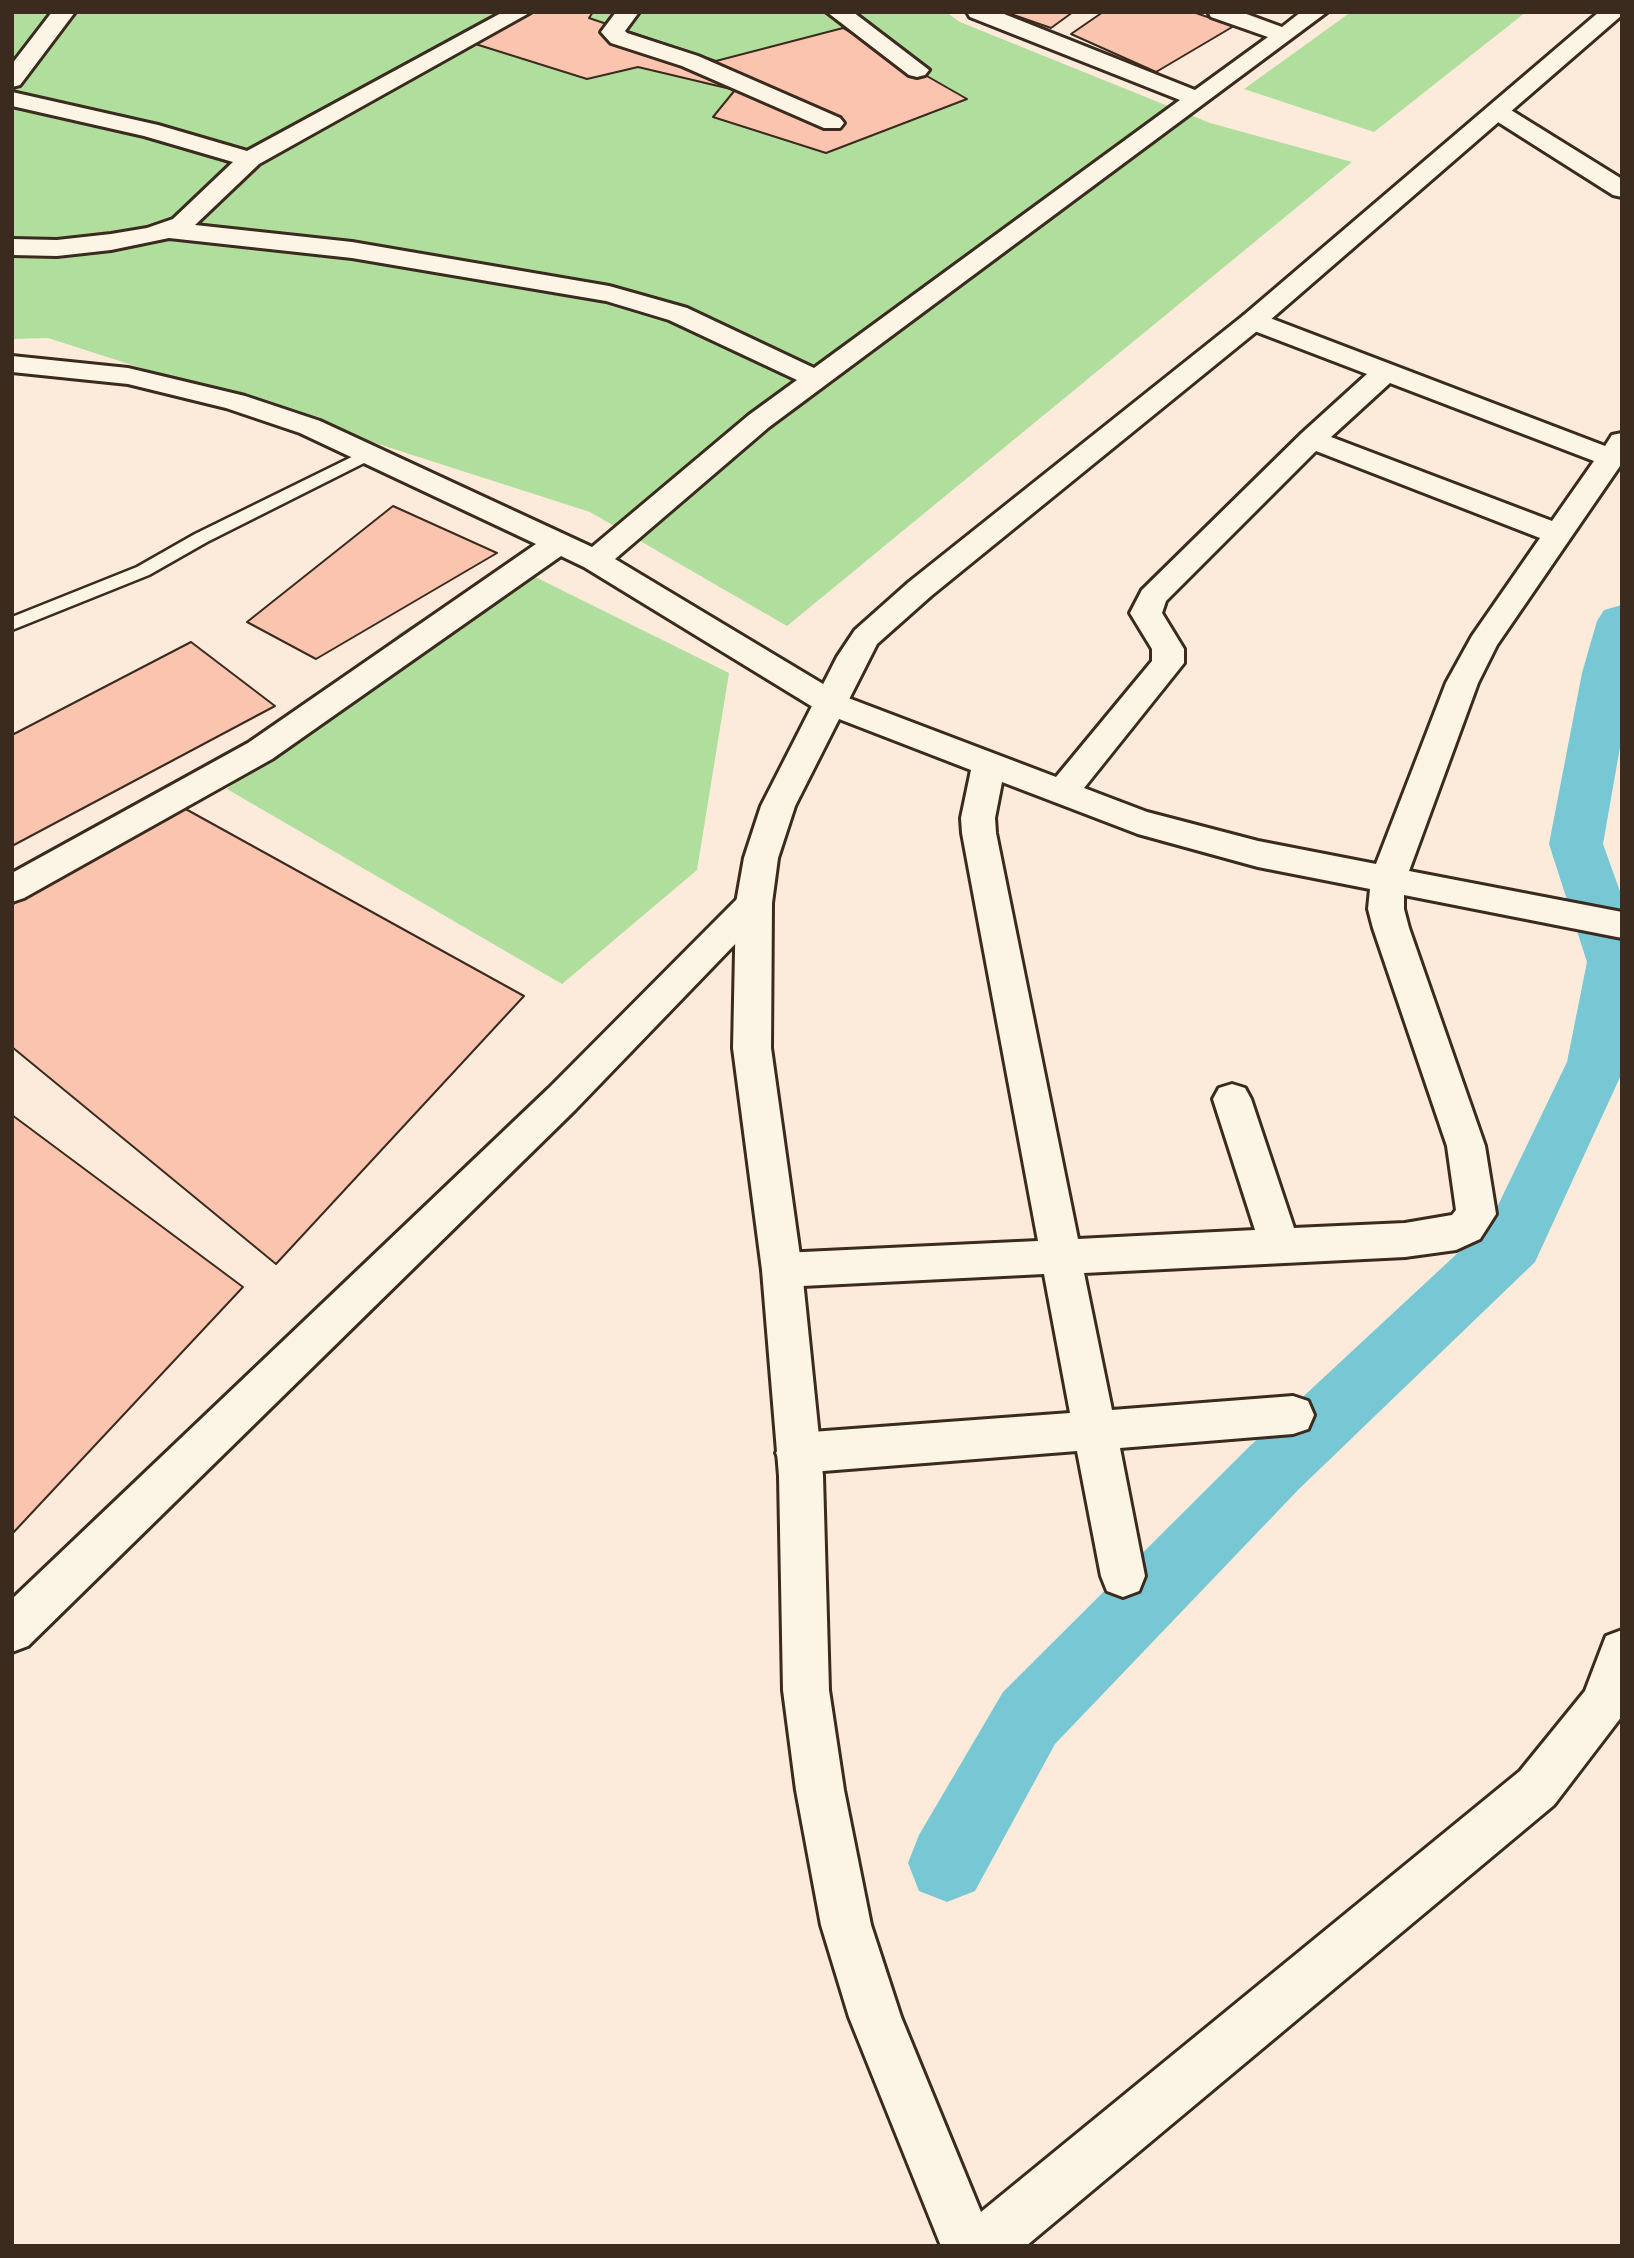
<!DOCTYPE html>
<html>
<head>
<meta charset="utf-8">
<style>
  body { margin:0 }
  #map { position:relative; width:1634px; height:2258px; overflow:hidden; background:#fcebda; font-family:Dekko,sans-serif }
  canvas { display:block }
  .frame { position:absolute; inset:0; border:14px solid #3b2a1e; pointer-events:none }
</style>
</head>
<body>
<div id="map">
<canvas width="1634" height="2258"></canvas>
<div class="frame"></div>
</div>
<script>
const g = document.querySelector('canvas').getContext('2d');
g.lineJoin = 'round';
function fillPath(path, color) {
  g.fillStyle = color;
  g.fill(path, 'evenodd');
}
function poly(rows) {
  const path = new Path2D();
  for (const r of rows) {
    path.moveTo(r[0], r[1]);
    for (let i = 2; i < r.length; i += 2) path.lineTo(r[i], r[i + 1]);
  }
  return path;
}
function strokePath(path, color, width, dash) {
  g.strokeStyle = color;
  g.lineWidth = width;
  g.lineCap = dash ? 'butt' : 'round';
  g.setLineDash(dash || []);
  g.stroke(path);
}
fillPath(poly([
  [12,12,946,12,960,22,1210,123,1352,162,787,626,590,512,48,338,12,339],
  [1351,12,1526,12,1374,132,1244,89],
  [509,564,729,673,697,870,562,984,227,789,400,633]
]), '#b0de9c');
fillPath(poly([
  [1622,605,1622,736,1603,844,1622,897,1622,1073,1535,1262,1299,1489,1055,1744,975,1891,947,1902,919,1891,908,1863,919,1835,1003,1692,1251,1445,1489,1224,1567,1062,1587,962,1549,844,1582,673,1597,621,1604,610,1622,605]
]), '#78c7d4');
const building = poly([
  [514,12,593,12,589,18,716,61,843,28,967,99,826,153,713,117,735,90,638,67,587,79,469,42,514,12],
  [1005,12,1073,12,1051,28,1005,12],
  [1103,12,1193,12,1234,26,1156,72,1071,34,1103,12],
  [393,506,497,553,316,659,247,622,393,506],
  [191,642,275,706,12,846,12,735,191,642],
  [173,802,524,996,276,1264,12,1047,12,905,173,802],
  [12,1115,243,1287,12,1534,12,1115]
]);
fillPath(building, '#fbc4ae');
strokePath(building, '#3b2a1e', 2);
const lane = poly([
  [370,448,376,449,378,453,376,457,207,542,149,575,12,630,12,617,137,567,195,534,370,448]
]);
const street = poly([
  [52,12,75,12,20,85,12,87,12,64,52,12],
  [503,12,531,12,259,164,195,225,352,242,609,286,687,308,814,368,1180,100,970,17,967,12,999,12,1195,90,1268,37,1211,17,1208,12,1241,12,1282,27,1301,12,1327,12,769,427,615,559,843,696,1056,777,1152,661,1152,649,1130,613,1142,590,1302,433,1367,374,1244,327,1240,321,1244,315,1262,315,1605,446,1612,435,1622,433,1622,463,1497,645,1478,683,1409,871,1622,912,1622,938,1404,895,1404,909,1409,928,1485,1146,1496,1214,1480,1239,1456,1250,1405,1257,1084,1273,1112,1410,1293,1396,1308,1401,1314,1415,1308,1429,1293,1434,1120,1448,1145,1576,1139,1591,1123,1597,1107,1591,1101,1576,1077,1451,798,1473,783,1467,776,1453,783,1439,798,1433,1070,1413,1044,1274,782,1287,768,1282,762,1270,768,1258,782,1253,1038,1241,962,833,961,818,971,770,821,712,584,567,561,556,272,759,24,898,12,902,12,873,248,743,536,544,300,433,226,408,128,384,12,372,12,356,128,368,245,396,320,421,592,547,749,415,797,380,669,320,606,301,352,258,169,238,111,250,57,256,12,255,12,239,57,240,111,234,147,228,173,219,233,162,144,136,12,106,12,92,158,125,247,151,503,12],
  [1390,383,1594,461,1552,521,1331,437,1390,383],
  [1316,451,1540,538,1472,636,1446,683,1376,864,1258,841,1147,812,1084,788,1184,663,1184,649,1162,613,1166,601,1316,451],
  [1002,782,1138,834,1258,867,1370,889,1368,909,1373,928,1447,1146,1456,1210,1452,1215,1405,1223,1294,1228,1251,1099,1245,1088,1232,1084,1219,1088,1213,1099,1255,1230,1078,1239,996,833,995,818,1002,782],
  [616,12,639,12,625,31,627,33,698,56,840,118,844,123,840,128,824,128,682,66,611,43,601,32,616,12],
  [827,12,853,12,929,70,925,75,917,77,909,75,827,12],
  [1498,105,1506,107,1622,179,1622,197,1613,195,1490,117,1486,112,1490,107,1498,105],
  [754,890,766,894,772,903,766,912,575,1110,28,1646,12,1652,12,1599,549,1088,742,894,754,890]
]);
const secondary = poly([
  [1599,12,1622,12,1622,15,1262,327,931,596,877,644,795,806,778,858,772,903,771,1048,802,1270,823,1476,829,1690,844,1790,871,1925,901,2017,981,2212,1520,1771,1585,1691,1606,1636,1622,1630,1622,1716,1554,1805,1026,2246,941,2246,849,2017,821,1925,796,1790,783,1690,779,1476,762,1270,733,1048,736,903,744,858,761,806,837,657,855,630,909,582,1244,315,1599,12]
]);
strokePath(lane, '#3b2a1e', 5);
strokePath(street, '#3b2a1e', 6);
strokePath(secondary, '#3b2a1e', 6);
fillPath(lane, '#fcf5e5');
fillPath(street, '#fcf5e5');
fillPath(secondary, '#fcf5e5');
</script>
</body>
</html>
